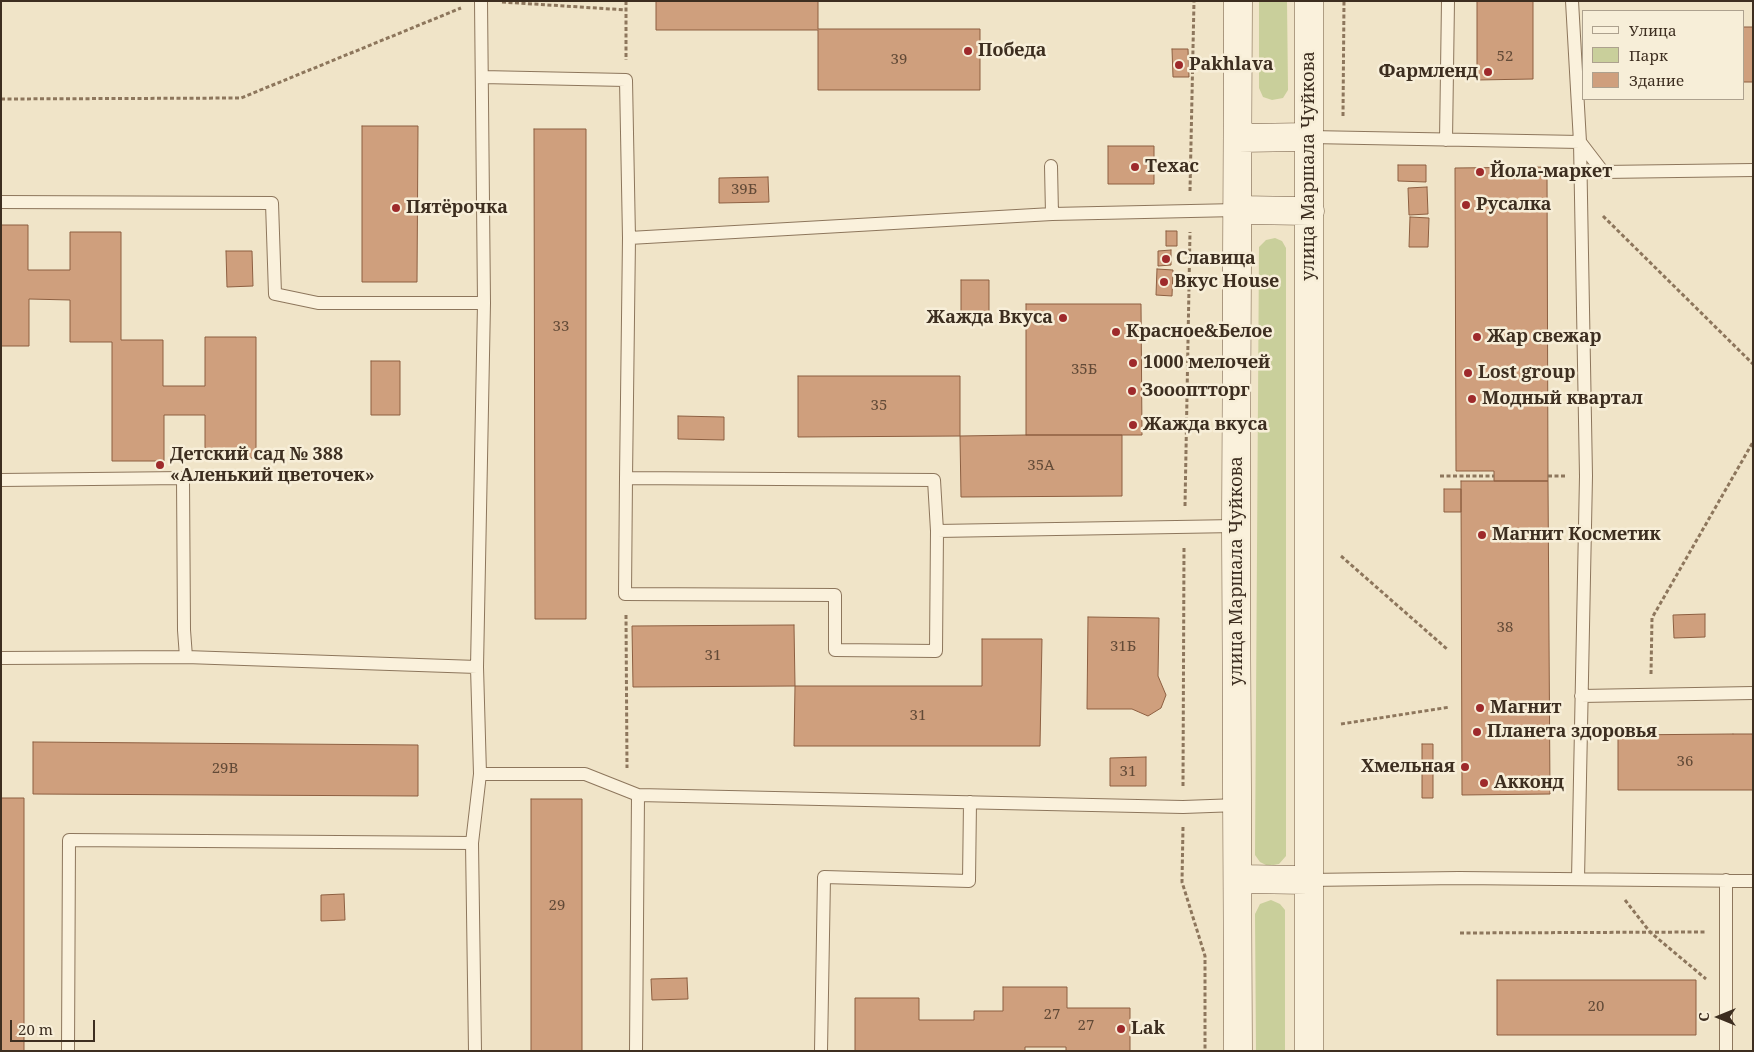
<!DOCTYPE html>
<html>
<head>
<meta charset="utf-8">
<style>
  body { margin:0 }
  #map { position:relative; width:1754px; height:1052px; overflow:hidden; background:#f0e4c8; font-family:"Noto Serif",serif }
  canvas { display:block }
  .frame { position:absolute; inset:0; border:2px solid #3d2e20; pointer-events:none }
  .legend { position:absolute; left:1582px; top:10px; width:162px; height:90px; box-sizing:border-box; background:#f7eed8; border:1px solid #ada18e; margin:0; padding:6px 9px; list-style:none; font-size:15px; color:#3d2e20 }
  .legend li { display:flex; align-items:center; gap:10px; height:25px }
  .legend b { width:25px; border:1px solid #ada18e }
  .north { position:absolute; left:1694px; top:992px; width:50px; height:50px; -webkit-text-stroke:4px #f7eed8; paint-order:stroke; rotate:270deg; font-size:14px; font-weight:700; line-height:20px; text-align:center; color:#3d2e20 }
  .north::after { content:''; display:block; margin:auto; width:18px; height:22px; background:#3d2e20; clip-path:polygon(50% 0,100% 100%,50% 72%,0 100%) }
  .scale { position:absolute; left:10px; top:1020px; width:85px; height:22px; box-sizing:border-box; border:2px solid #3d2e20; border-top:0; padding-left:6px; font-size:15px; line-height:18px; white-space:nowrap; color:#3d2e20; -webkit-text-stroke:4px #f7eed8; paint-order:stroke }
</style>
</head>
<body>
<div id="map">
<canvas width="1754" height="1052"></canvas>
<div class="frame"></div>
<ul class="legend">
<li><b style="height:6px;background:#faf1dc"></b>Улица</li>
<li><b style="height:14px;background:#c9cf9b"></b>Парк</li>
<li><b style="height:14px;background:#cf9f7d"></b>Здание</li>
</ul>
<div class="north">С</div>
<div class="scale">20 m</div>
</div>
<script>
const g = document.querySelector('canvas').getContext('2d');
g.lineJoin = 'round';
function fillPath(path, color) {
  g.fillStyle = color;
  g.fill(path, 'evenodd');
}
function poly(rows) {
  const path = new Path2D();
  for (const r of rows) {
    path.moveTo(r[0], r[1]);
    for (let i = 2; i < r.length; i += 2) path.lineTo(r[i], r[i + 1]);
  }
  return path;
}
function strokePath(path, color, width, dash) {
  g.strokeStyle = color;
  g.lineWidth = width;
  g.lineCap = dash ? 'butt' : 'round';
  g.setLineDash(dash || []);
  g.stroke(path);
}
function label(font, color, halo, rows, align = 'center') {
  g.font = font + ' "Noto Serif",serif';
  g.lineWidth = 5;
  g.setLineDash([]);
  g.textBaseline = 'middle';
  g.strokeStyle = halo;
  g.fillStyle = color;
  for (const [text, x, y, turn = 0] of rows) {
    g.save();
    g.translate(x, y);
    g.rotate((+turn || 0) * Math.PI / 180);
    g.textAlign = isNaN(turn) ? turn : align;
    if (halo) g.strokeText(text, 0, 0);
    g.fillText(text, 0, 0);
    g.restore();
  }
}
fillPath(poly([
  [1259,1,1287,1,1288,90,1283,98,1272,100,1263,97,1259,88],
  [1275,238,1282,241,1286,248,1286,856,1279,864,1268,866,1260,862,1255,855,1259,247,1266,240],
  [1271,900,1280,904,1285,910,1285,1051,1256,1051,1255,914,1260,904]
]), '#c9cf9b');
const building = poly([
  [656,1,818,1,818,29,980,29,980,90,818,90,818,30,656,30,656,1],
  [1477,1,1533,1,1533,79,1477,80,1477,1],
  [1743,27,1753,27,1753,82,1743,82,1743,27],
  [1172,49,1188,49,1189,77,1173,77,1172,49],
  [362,126,418,126,417,282,362,282,362,126],
  [534,129,586,129,586,619,535,619,534,129],
  [1108,146,1154,146,1154,184,1108,184,1108,146],
  [1398,165,1426,165,1426,182,1398,181,1398,165],
  [1547,167,1548,481,1494,481,1494,471,1456,471,1455,168,1547,167],
  [768,177,769,202,719,203,719,178,768,177],
  [1427,187,1428,214,1409,215,1408,188,1427,187],
  [1410,217,1429,218,1428,247,1409,247,1410,217],
  [1,225,28,225,28,270,70,270,70,232,121,232,121,340,163,340,163,386,205,386,205,337,256,337,256,458,205,458,205,415,164,415,164,461,112,461,112,342,70,342,70,300,29,299,29,346,1,346,1,225],
  [1166,231,1177,231,1177,246,1166,246,1166,231],
  [1171,250,1171,265,1158,266,1158,251,1171,250],
  [226,251,252,251,253,286,227,287,226,251],
  [1157,269,1173,270,1172,296,1156,295,1157,269],
  [961,280,989,280,989,323,961,323,961,280],
  [1026,304,1141,304,1142,435,1026,435,1026,304],
  [371,361,400,361,400,415,371,415,371,361],
  [798,376,960,376,960,436,798,437,798,376],
  [678,416,724,417,724,440,678,439,678,416],
  [1026,435,1122,435,1122,496,961,497,960,436,1026,435],
  [1461,481,1548,481,1550,794,1462,795,1461,481],
  [1444,489,1461,489,1461,512,1444,512,1444,489],
  [1705,614,1705,637,1674,638,1673,615,1705,614],
  [1088,617,1159,618,1158,676,1166,695,1161,708,1148,716,1132,709,1087,709,1088,617],
  [794,625,795,686,633,687,632,626,794,625],
  [982,639,1042,639,1040,746,794,746,795,686,982,686,982,639],
  [1733,734,1753,734,1753,790,1618,790,1618,735,1733,734],
  [33,742,418,745,418,796,33,794,33,742],
  [1422,744,1433,744,1433,798,1422,798,1422,744],
  [1146,757,1146,786,1110,786,1110,758,1146,757],
  [1,798,24,798,24,1051,1,1051,1,798],
  [531,799,582,799,582,1051,531,1051,531,799],
  [344,894,345,920,321,921,321,895,344,894],
  [687,978,688,999,652,1000,651,979,687,978],
  [1497,980,1696,980,1696,1035,1497,1035,1497,980],
  [1003,987,1067,987,1067,1008,1130,1008,1130,1051,1066,1051,1066,1047,1025,1047,1025,1051,855,1051,855,998,919,998,919,1020,974,1020,974,1011,1003,1011,1003,987]
]);
fillPath(building, '#cf9f7d');
strokePath(building, '#8d5f41', 1);
const service = poly([
  [1572,1,1580,142,1586,476,1578,879],
  [482,77,626,80,629,238,1052,214,1237,210],
  [1310,137,1580,142,1603,172,1753,170],
  [1446,140,1448,1],
  [1051,166,1052,214],
  [1,202,272,203,275,294,318,303,484,303],
  [629,238,626,478,934,480,937,531,1236,526],
  [626,478,625,594,835,595,835,650,936,651,937,531],
  [1,480,183,478,184,630,186,657],
  [1,658,186,657,477,667],
  [1581,696,1753,693],
  [480,774,585,774,638,795,1183,807,1238,805],
  [1308,880,1459,878,1753,881],
  [1726,880,1726,1051],
  [68,1051,69,840,472,843],
  [475,1051,472,843,480,774,477,667,484,303,481,1],
  [636,1051,638,795],
  [821,1051,824,877,969,881,970,802]
]);
const secondary = poly([
  [1238,1,1236,526,1238,1051],
  [1238,138,1310,137],
  [1237,210,1310,211],
  [1238,879,1308,880],
  [1309,1051,1309,1]
]);
strokePath(service, '#8d765c', 14);
strokePath(secondary, '#6f573f', 29);
strokePath(poly([
  [626,1,626,60],
  [502,2,626,10],
  [1,99,241,98,461,8],
  [1343,116,1344,1],
  [1190,191,1194,1],
  [1603,216,1753,364],
  [1440,476,1494,476],
  [1548,476,1565,476],
  [1185,506,1190,232],
  [1341,556,1447,649],
  [626,615,627,768],
  [1651,674,1652,618,1753,442],
  [1341,724,1450,707],
  [1183,786,1184,547],
  [1183,827,1182,882,1205,956,1205,1051],
  [1625,900,1650,932,1706,979],
  [1460,933,1705,932]
]), '#8d765c', 3, [4, 2.5]);
strokePath(service, '#faf1dc', 12);
strokePath(secondary, '#faf1dc', 28);
for (const [x, y, r, color] of [
  [968,51,5,"#9e2a2b"],
  [1179,65,5,"#9e2a2b"],
  [1488,72,5,"#9e2a2b"],
  [1135,167,5,"#9e2a2b"],
  [1480,172,5,"#9e2a2b"],
  [1466,205,5,"#9e2a2b"],
  [396,208,5,"#9e2a2b"],
  [1166,259,5,"#9e2a2b"],
  [1164,282,5,"#9e2a2b"],
  [1063,318,5,"#9e2a2b"],
  [1116,332,5,"#9e2a2b"],
  [1477,337,5,"#9e2a2b"],
  [1133,363,5,"#9e2a2b"],
  [1468,373,5,"#9e2a2b"],
  [1132,391,5,"#9e2a2b"],
  [1472,399,5,"#9e2a2b"],
  [1133,425,5,"#9e2a2b"],
  [160,465,5,"#9e2a2b"],
  [1482,535,5,"#9e2a2b"],
  [1480,708,5,"#9e2a2b"],
  [1477,732,5,"#9e2a2b"],
  [1465,767,5,"#9e2a2b"],
  [1484,783,5,"#9e2a2b"],
  [1121,1029,5,"#9e2a2b"]
]) {
  const dot = new Path2D();
  dot.arc(x, y, r, 0, 2 * Math.PI);
  g.fillStyle = color;
  g.fill(dot);
  strokePath(dot, '#f7eed8', 2);
}
label('15px', '#624a37', null, [
  ["52",1505,57],
  ["39",899,60],
  ["39Б",744,190],
  ["33",561,327],
  ["35Б",1084,370],
  ["35",879,406],
  ["35А",1041,466],
  ["38",1505,628],
  ["31Б",1123,647],
  ["31",713,656],
  ["31",918,716],
  ["36",1685,762],
  ["29В",225,769],
  ["31",1128,772],
  ["29",557,906],
  ["20",1596,1007],
  ["27",1052,1015],
  ["27",1086,1026]
]);
label('bold 18px', '#3d2e20', '#f7eed8', [
  ["Победа",978,51],
  ["Pakhlava",1189,65],
  ["Фармленд",1478,72,"right"],
  ["Техас",1145,167],
  ["Йола-маркет",1490,172],
  ["Русалка",1476,205],
  ["Пятёрочка",406,208],
  ["Славица",1176,259],
  ["Вкус House",1174,282],
  ["Жажда Вкуса",1053,318,"right"],
  ["Красное&Белое",1126,332],
  ["Жар свежар",1487,337],
  ["1000 мелочей",1143,363],
  ["Lost group",1478,373],
  ["Зоооптторг",1142,391],
  ["Модный квартал",1482,399],
  ["Жажда вкуса",1143,425],
  ["Детский сад № 388",170,455],
  ["«Аленький цветочек»",170,476],
  ["Магнит Косметик",1492,535],
  ["Магнит",1490,708],
  ["Планета здоровья",1487,732],
  ["Хмельная",1455,767,"right"],
  ["Акконд",1494,783],
  ["Lak",1131,1029]
], 'left');
label('18px', '#3d2e20', '#f7eed8', [
  ["улица Маршала Чуйкова",1309,166,-90],
  ["улица Маршала Чуйкова",1237,571,-90]
]);
</script>
</body>
</html>
